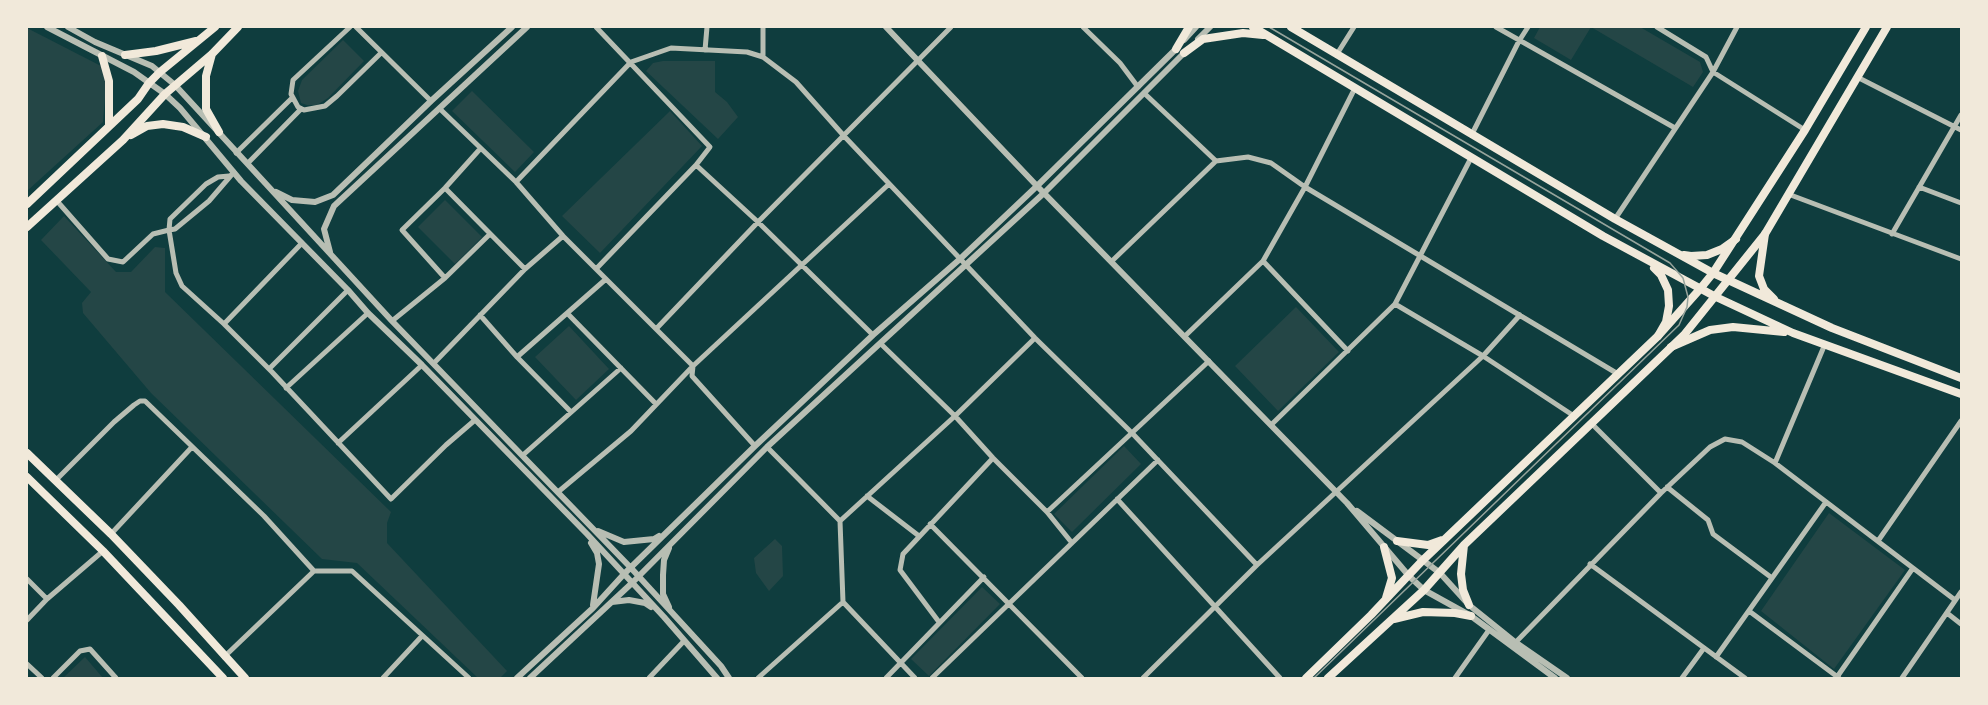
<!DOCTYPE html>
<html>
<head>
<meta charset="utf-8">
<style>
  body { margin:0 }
  #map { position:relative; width:1988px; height:705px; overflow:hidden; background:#0f3d3e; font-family:Arial,sans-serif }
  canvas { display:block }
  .frame { position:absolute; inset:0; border:28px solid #f1e9da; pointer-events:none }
</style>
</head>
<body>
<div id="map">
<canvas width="1988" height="705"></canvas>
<div class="frame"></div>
</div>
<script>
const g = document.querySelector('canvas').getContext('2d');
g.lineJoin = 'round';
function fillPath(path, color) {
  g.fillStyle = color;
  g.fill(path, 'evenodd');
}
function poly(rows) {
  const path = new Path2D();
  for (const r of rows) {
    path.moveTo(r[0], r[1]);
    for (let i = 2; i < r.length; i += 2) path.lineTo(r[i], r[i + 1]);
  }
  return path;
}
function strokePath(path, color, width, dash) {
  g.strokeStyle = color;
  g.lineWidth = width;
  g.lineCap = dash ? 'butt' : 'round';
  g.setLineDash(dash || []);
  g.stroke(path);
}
fillPath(poly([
  [1540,27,1591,27,1571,60,1534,38],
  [1591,27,1640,27,1700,62,1703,72,1693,87],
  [27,28,101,66,107,75,103,122,27,191],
  [343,40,364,61,328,98,317,105,307,105,301,103,298,91,302,80],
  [663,61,715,61,715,92,727,102,738,117,718,139,646,71,653,63],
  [472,91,534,152,515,172,452,111],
  [670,111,702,146,600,253,562,216],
  [445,200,482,237,455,264,418,227],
  [64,216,116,272,131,272,155,247,165,248,165,292,391,512,387,523,387,543,507,671,500,678,478,678,357,563,322,559,151,393,83,313,82,303,91,292,41,240],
  [1296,307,1339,352,1278,411,1235,366],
  [569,326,609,369,576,400,535,357],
  [1124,446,1141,464,1072,532,1054,514],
  [1829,513,1905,570,1834,669,1761,611],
  [775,539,782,546,783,576,769,591,756,573,754,558],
  [982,587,1000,604,929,676,911,659],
  [85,657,103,678,63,678]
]), '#244646');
strokePath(poly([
  [350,27,293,80,291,94,298,107,304,110,325,106,337,96,381,53],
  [356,27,431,101],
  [596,27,710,147,696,165,596,269],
  [763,27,763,57],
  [1083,27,1120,63,1138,87],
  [1496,27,1675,128],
  [1657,27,1706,57,1713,72,1805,130],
  [705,50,707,27],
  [1337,54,1354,27],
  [1857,77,1961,130],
  [1144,93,1216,161],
  [440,109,516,182,563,236,693,366,692,376,755,446],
  [1472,134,1519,41,1528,27],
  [236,153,292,98],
  [248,163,301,109],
  [696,165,758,222,873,335],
  [234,172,209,201,175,229,169,230,176,273,182,286,224,324,272,372,391,499,446,445,475,420],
  [516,182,631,62,671,48,747,52,763,57,796,82,844,136,1035,338,1132,433,1257,565],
  [1919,187,1961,203],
  [445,188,525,269],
  [1788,194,1961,259],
  [57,201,108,259,123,262,153,234,169,230,170,219,206,184,218,177,229,176],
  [1615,219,1713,72,1737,27],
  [1892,234,1961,115],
  [1112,261,1216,161,1248,157,1271,163,1305,187,1618,374],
  [1263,261,1348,351],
  [445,278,402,230,445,188,480,149],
  [1395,304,1483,356,1574,416],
  [567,313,656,404],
  [480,315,517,357,571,412],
  [392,321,445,278,490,234],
  [224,324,302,243],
  [656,329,758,222,951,27],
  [1185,336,1263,261,1305,187,1355,88],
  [881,344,955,416,993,458,1047,512,1072,543],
  [517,357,606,279],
  [434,363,525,269,563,236],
  [269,369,348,290],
  [286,388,368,313],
  [1591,423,1661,493],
  [1271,425,1395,304,1471,158],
  [338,443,422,365],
  [767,447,840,521,843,602],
  [523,455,621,368],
  [1775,463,1825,344],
  [55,481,114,422,134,405,140,401,145,401,264,516,314,571],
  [1667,487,1708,520,1713,534,1772,578],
  [558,492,631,431,693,366,889,184],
  [867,496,919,536],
  [1117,499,1280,678],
  [1047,512,1209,361],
  [840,521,955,416,1035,338],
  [930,524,1082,678],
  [111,534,192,447],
  [1878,541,1961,421],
  [1590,564,1745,678],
  [27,579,47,599],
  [843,602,915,678],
  [1749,611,1839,678],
  [1947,613,1961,624],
  [27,620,47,599,103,551],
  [939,622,900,570,903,554,993,458],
  [1514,644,1661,493,1710,447,1725,439,1742,442,1775,463,1955,600],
  [224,657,314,571,352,571,469,678],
  [1716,657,1826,502],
  [27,664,42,678],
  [1837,677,1913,568],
  [53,678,80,651,90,649,116,678],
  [383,678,422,636],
  [649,678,684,641],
  [758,678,843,602],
  [886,678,984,577],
  [932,678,1158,460],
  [1143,678,1257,565,1483,356,1520,315],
  [1455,678,1489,630],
  [1682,678,1704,648],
  [1902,678,1961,592]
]), '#b8beb3', 5);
strokePath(poly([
  [47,27,134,72,165,94,180,108,241,181,348,290,368,313,422,365,587,534,664,617,717,678],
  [68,27,95,42,152,66,175,85,392,321,631,568,721,666,729,678],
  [886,27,1037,186,1347,503,1409,576,1424,590,1471,616,1555,678],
  [1198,39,1210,27],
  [1184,40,1196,27],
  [276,192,292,200,315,202,333,195,431,101,512,27],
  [330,252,324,229,334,206,527,27],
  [1357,511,1440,573,1469,605,1515,642,1567,678],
  [598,531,624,542,654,539,659,536],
  [591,543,597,553,599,564,593,605],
  [612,602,629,600,645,603,651,607],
  [669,607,663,594,663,575,664,560,669,548],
  [517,678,593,608,624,574,755,446,873,335,960,259,1037,186,1178,47],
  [530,678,632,583,767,447,1044,193,1186,51]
]), '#b8beb3', 6);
strokePath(poly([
  [27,453,111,534,179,605,245,678],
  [27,477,103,551,223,678],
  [1397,541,1428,545,1442,540],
  [1464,545,1461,574,1463,590,1469,605],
  [1384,547,1392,578,1386,598],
  [1394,619,1423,612,1455,613,1471,616],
  [1306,678,1371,615,1422,561,1658,336,1700,289,1713,273,1805,130,1866,27],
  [1328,678,1424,590,1464,545,1684,335,1765,234,1887,27]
]), '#f1e9da', 8);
strokePath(poly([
  [1253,27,1603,236,1716,297,1793,333,1961,394],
  [1291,27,1615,219,1713,273,1832,328,1961,378],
  [1176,49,1189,27],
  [1184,53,1203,39,1243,33,1263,35],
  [212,54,206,76,206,109,219,132],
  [125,55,156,51,196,41],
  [102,56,109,81,109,126],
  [131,135,147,126,163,124,183,127,206,137],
  [27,204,138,99,149,83,160,72,215,27],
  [27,227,123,140,165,94,212,54,238,27],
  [1765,234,1759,276,1764,289,1774,299],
  [1684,255,1691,256,1707,255,1722,249,1736,239],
  [1654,268,1661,275,1668,290,1669,306,1666,322,1658,336],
  [1671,347,1710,330,1733,327,1784,332]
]), '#f1e9da', 8);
strokePath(poly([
  [1269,27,1670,263,1683,278,1688,297,1687,307,1679,325,1314,678]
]), '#97a49c', 1.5);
</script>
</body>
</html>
